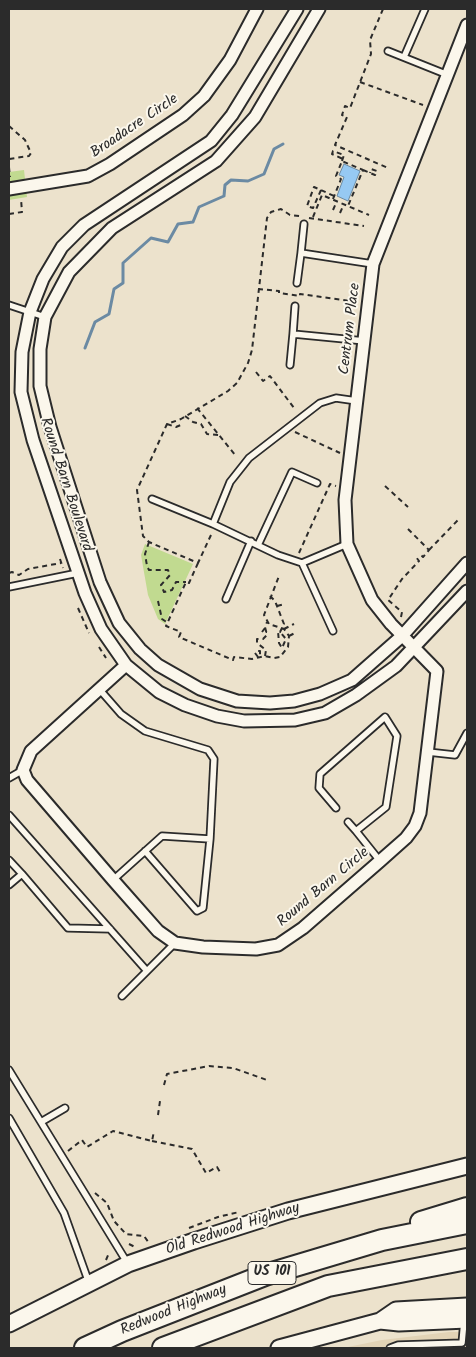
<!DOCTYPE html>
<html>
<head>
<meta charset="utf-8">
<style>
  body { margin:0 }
  #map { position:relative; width:476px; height:1357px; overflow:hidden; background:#ece2cc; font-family:Kalam,sans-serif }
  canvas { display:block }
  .frame { position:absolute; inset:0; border:10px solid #2b2b2b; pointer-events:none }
</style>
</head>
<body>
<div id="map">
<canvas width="476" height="1357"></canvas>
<div class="frame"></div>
</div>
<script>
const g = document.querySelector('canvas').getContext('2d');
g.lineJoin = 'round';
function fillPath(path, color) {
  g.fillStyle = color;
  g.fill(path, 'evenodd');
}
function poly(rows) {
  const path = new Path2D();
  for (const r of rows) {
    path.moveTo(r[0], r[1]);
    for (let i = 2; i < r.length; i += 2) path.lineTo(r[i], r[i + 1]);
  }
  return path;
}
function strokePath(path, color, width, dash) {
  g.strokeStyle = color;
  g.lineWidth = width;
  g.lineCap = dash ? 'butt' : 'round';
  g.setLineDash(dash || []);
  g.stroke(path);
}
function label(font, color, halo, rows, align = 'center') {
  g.font = font + ' Kalam,sans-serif';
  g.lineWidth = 4;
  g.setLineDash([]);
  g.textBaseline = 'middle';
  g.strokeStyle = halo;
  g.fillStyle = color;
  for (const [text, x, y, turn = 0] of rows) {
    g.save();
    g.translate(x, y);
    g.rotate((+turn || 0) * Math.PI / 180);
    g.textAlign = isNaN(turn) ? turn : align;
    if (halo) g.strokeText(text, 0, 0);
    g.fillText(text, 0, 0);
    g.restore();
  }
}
fillPath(poly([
  [449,1332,467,1332,467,1348,343,1348,382,1340]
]), '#e2d3b6');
fillPath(poly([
  [24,170,27,197,9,200,9,172],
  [145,544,193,564,165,624,158,619,148,595,141,555]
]), '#c1da90');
const water = poly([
  [344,164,360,171,348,201,337,196,344,177,339,175,344,164]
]);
fillPath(water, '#96c9f3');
strokePath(water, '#6b8aa3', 1);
strokePath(poly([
  [85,348,95,322,109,314,114,289,123,283,123,263,151,238,168,242,178,224,193,222,199,207,224,196,225,185,231,180,248,181,264,174,274,149,283,144]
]), '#6b8aa3', 3);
const lane = poly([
  [388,51,448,75],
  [404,57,425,9],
  [304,224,301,253,373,264],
  [297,283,301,253],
  [9,305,45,317],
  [295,306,293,334,365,341],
  [290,365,293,334],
  [152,499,213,524],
  [347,544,302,563,278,555,213,524,230,482,249,458,320,403,336,398,357,401],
  [258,545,292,472,317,483],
  [302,563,333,631],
  [9,587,78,573],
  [226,599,251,541],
  [100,690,121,714,145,731,208,750,214,759,210,839],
  [428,752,455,755,467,733],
  [9,778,23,770],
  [336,808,319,788,320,774,385,717,397,736,386,807,356,831,380,861],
  [9,815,147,971],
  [348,822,356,831],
  [9,860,22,874],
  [113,880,162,836,210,839,203,908,197,911,145,851],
  [9,885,22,874,68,928,110,929],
  [122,996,175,943],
  [9,1070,128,1264],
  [9,1118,64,1213,89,1283],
  [41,1122,65,1108],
  [390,1348,398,1345,462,1343,464,1321]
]);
const street = poly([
  [297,9,232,115,211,141,84,225,62,247,43,279,30,312,22,352,21,392,33,440,85,593,101,629,126,665,159,692,185,705,217,716,244,721,295,720,325,713,356,695,396,666,467,591],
  [319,9,255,117,216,161,112,228,69,272,45,317,40,349,40,386,50,427,100,582,119,623,140,649,158,665,200,689,237,701,270,703,294,701,320,694,352,680,402,636,467,563],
  [9,189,88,176,110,164,183,115,204,96,230,60,257,9],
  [126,665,31,751,23,770,27,780,113,880,158,931,175,943,203,947,256,949,278,945,303,928,380,861,406,838,415,826,420,813,437,671,391,624,372,600,347,544,345,500,373,264,467,25]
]);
const secondary = poly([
  [380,1321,399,1323,467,1320],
  [9,1324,128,1264,194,1241,288,1211,467,1166],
  [279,1348,380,1321,396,1310,467,1306]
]);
const highway = poly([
  [421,1222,467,1208],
  [85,1348,122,1331,265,1275,382,1240,467,1223],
  [163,1348,328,1286,467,1259]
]);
strokePath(lane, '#2b2b2b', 9);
strokePath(street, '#2b2b2b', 15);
strokePath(secondary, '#2b2b2b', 19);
strokePath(highway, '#2b2b2b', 24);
strokePath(poly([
  [383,9,370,40,371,54,350,108,345,106,342,115,347,117,335,145,388,168],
  [360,82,423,105],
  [9,126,25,140,31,153,29,156,9,159],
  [342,161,344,155,333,151,332,154,343,159],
  [9,167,10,177],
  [363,170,375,175,377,171,371,169,370,173],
  [321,190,313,208,307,206,314,187,321,190,334,196],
  [333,199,341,179,336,176,342,161,363,170,348,206],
  [333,210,337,201],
  [340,213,344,204],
  [9,214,22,212,21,199],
  [313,217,322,195,369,215],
  [309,218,364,226],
  [258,289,279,291,279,293,300,296,300,294,358,302],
  [256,372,263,381,270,376,294,408],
  [197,408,236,456],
  [185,416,193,422,201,424,207,434,219,435],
  [167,424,176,427,183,424],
  [295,432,340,453],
  [385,486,408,507],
  [408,529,429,550,423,557,421,555],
  [211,535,198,563,149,542,143,536,137,490,167,424,181,419,228,391,237,383,248,363,252,350,267,218,271,212,281,209,290,215,300,216],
  [149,542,145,554,147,566,149,570,168,570,170,575,161,585,164,592,172,590,176,582,186,582],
  [429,550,458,520],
  [299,553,330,484,336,486],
  [60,559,63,568],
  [198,563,189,583,186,582,166,626,181,632,179,637,233,660,234,657,252,659,265,656,274,658,280,657,288,647,289,636,284,629,269,624,264,615,279,576],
  [9,573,12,572,19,575,28,569,61,563],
  [270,596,275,601,284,624,280,632,278,631,279,643,282,648,286,639,280,632],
  [158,601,162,619,168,623],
  [277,606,285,604],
  [78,608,89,633],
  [401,617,402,612,388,600,402,579,419,561,416,557],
  [265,628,262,632,267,632],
  [284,629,294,624],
  [289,636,297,632],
  [99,647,106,658],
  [265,656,266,650,257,643,257,639,263,639,267,635,265,627,267,622],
  [258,657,255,653,257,651,260,651,260,657],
  [164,1085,167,1074,209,1066,233,1068,267,1080],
  [158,1115,160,1101],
  [152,1141,192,1149,206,1173,217,1167,220,1172],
  [68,1151,82,1140,87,1147,113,1131,152,1141,154,1131],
  [95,1193,107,1203,114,1221,126,1234,144,1236,149,1243],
  [189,1228,218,1217,239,1212],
  [129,1244,135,1247],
  [106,1260,109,1253]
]), '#2b2b2b', 2, [5, 4]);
strokePath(lane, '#fbf7ec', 5.5);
strokePath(street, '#fbf7ec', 11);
strokePath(secondary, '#fbf7ec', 15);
strokePath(highway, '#fbf7ec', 20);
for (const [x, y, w] of [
  [272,1273,48]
]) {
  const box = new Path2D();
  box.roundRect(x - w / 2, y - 11.5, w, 23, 4);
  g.fillStyle = '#fbf7ec';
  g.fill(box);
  strokePath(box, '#2b2b2b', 1);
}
label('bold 14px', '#2b2b2b', null, [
  ["US 101",272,1273]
]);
label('15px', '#2b2b2b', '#fbf7ec', [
  ["Broadacre Circle",135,127,-34],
  ["Centrum Place",351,329,-83],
  ["Round Barn Boulevard",65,485,72],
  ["Round Barn Circle",324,888,-40],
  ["Old Redwood Highway",233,1230,-18],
  ["Redwood Highway",174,1311,-22]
]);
</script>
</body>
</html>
